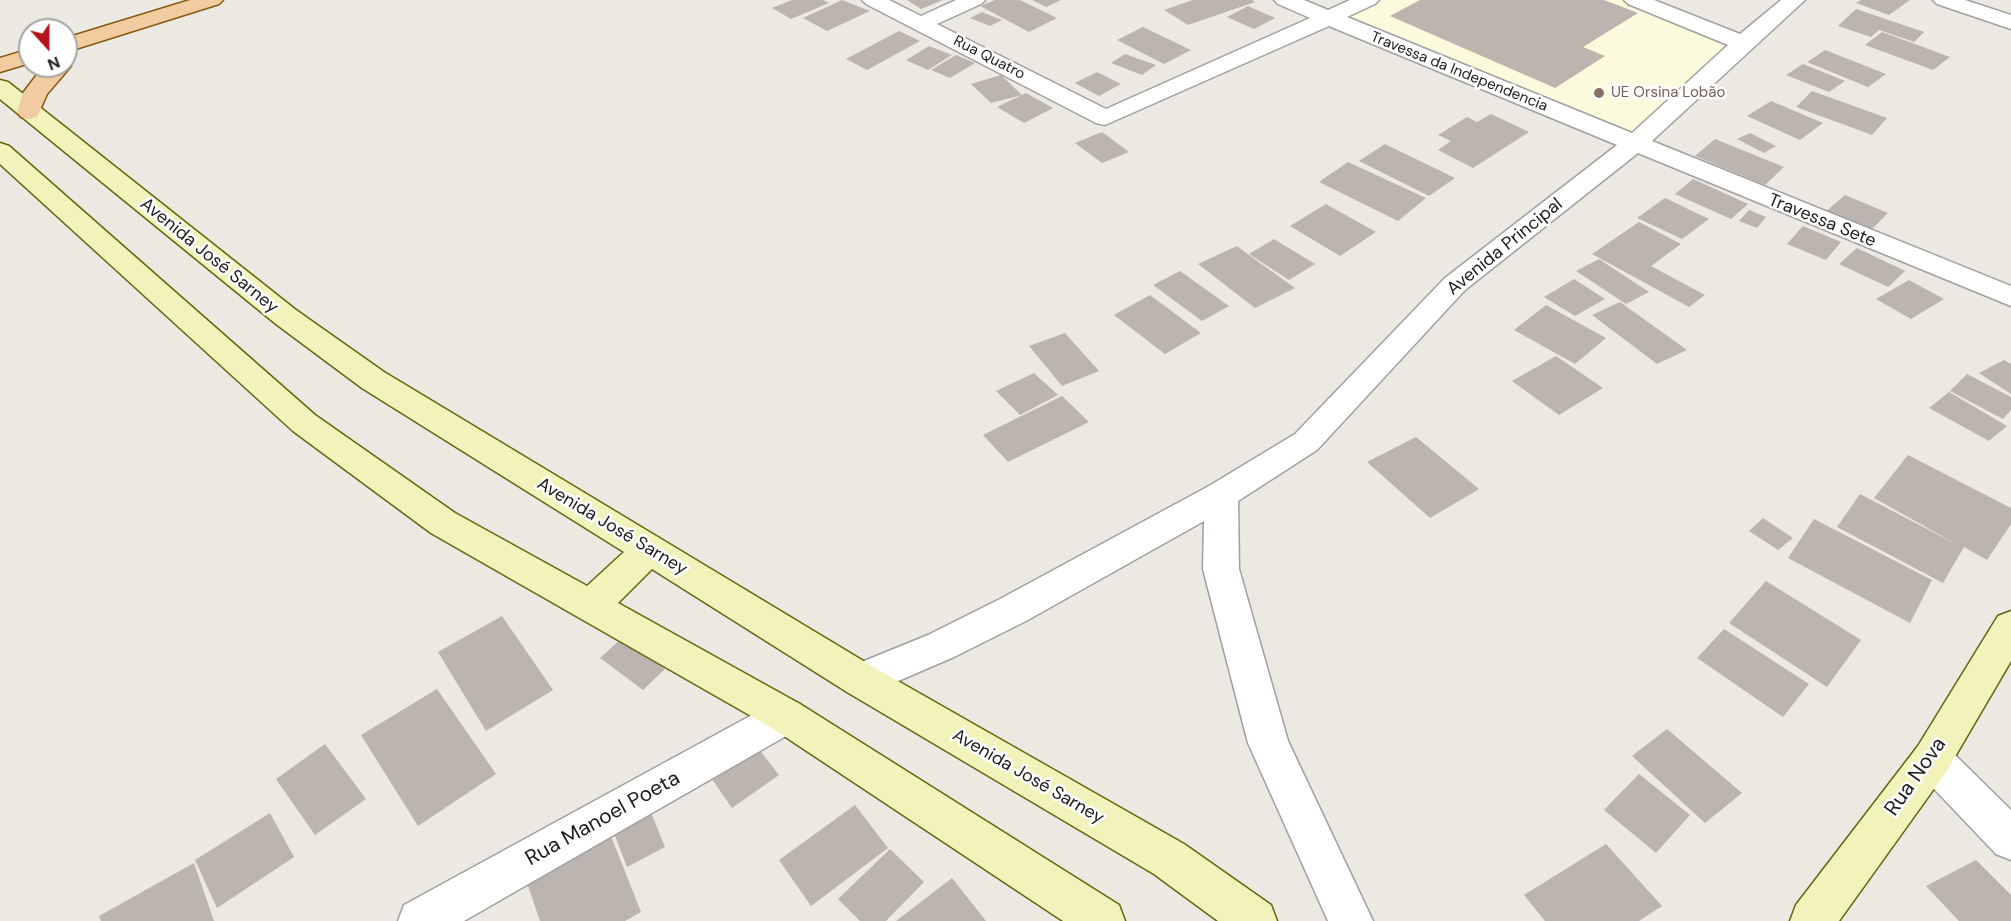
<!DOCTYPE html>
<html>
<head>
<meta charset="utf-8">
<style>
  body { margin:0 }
  #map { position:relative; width:2011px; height:921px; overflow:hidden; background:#ece8e2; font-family:"DM Sans",sans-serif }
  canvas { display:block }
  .north { position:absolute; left:18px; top:18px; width:60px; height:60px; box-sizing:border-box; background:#fff; border:2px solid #a4a4a4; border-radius:50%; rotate:159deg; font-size:16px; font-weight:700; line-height:24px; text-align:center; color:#1c1c1c }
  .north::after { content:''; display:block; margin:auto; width:21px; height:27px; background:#b51319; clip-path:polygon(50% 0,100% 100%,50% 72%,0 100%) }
</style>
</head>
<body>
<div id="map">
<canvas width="2011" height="921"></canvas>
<div class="north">N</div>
</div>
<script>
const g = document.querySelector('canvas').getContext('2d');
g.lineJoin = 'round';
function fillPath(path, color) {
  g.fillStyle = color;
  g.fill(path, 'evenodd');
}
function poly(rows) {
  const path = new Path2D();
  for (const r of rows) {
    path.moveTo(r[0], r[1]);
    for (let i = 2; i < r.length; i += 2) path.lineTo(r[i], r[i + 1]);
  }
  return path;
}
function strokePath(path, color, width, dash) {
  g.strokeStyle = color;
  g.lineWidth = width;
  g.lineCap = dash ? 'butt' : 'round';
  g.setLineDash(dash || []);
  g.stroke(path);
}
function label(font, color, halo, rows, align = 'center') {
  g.font = font + ' "DM Sans",sans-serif';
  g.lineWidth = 5;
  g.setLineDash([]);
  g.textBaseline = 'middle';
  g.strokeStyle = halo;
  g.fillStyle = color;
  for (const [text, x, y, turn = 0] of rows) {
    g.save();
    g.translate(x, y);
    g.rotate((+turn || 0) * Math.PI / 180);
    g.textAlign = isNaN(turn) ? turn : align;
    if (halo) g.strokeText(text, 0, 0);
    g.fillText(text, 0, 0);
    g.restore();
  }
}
fillPath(poly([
  [1368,0,1635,0,1743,43,1634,144,1326,17]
]), '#fbfadc');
fillPath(poly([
  [792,0,823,0,829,3,791,19,772,8],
  [842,0,870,11,827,31,803,18],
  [907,0,943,0,921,9],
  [995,0,1020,0,1057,18,1029,32,980,6],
  [1032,0,1061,0,1046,7],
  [1193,0,1252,0,1255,2,1188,25,1164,10],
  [1420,0,1604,0,1638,13,1583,47,1605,56,1555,88,1390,16],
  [1861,0,1910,0,1889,15,1856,3],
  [1248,6,1275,18,1254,29,1227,17],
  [1856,9,1924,32,1914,42,1879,30,1871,37,1838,26],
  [982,12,1002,20,990,26,970,18],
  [1143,27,1191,50,1164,64,1117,40],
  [899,31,920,41,867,70,846,59],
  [1882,32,1950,57,1933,70,1865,45],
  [929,46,952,55,928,70,906,60],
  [1825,50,1886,74,1868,87,1807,62],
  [1125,54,1156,65,1142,75,1111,63],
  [956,55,975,63,950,78,931,70],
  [1803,64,1845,81,1829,92,1786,75],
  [1097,72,1121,84,1099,96,1075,83],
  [1001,75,1022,95,991,103,971,84],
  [1812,91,1887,118,1872,135,1796,107],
  [1026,93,1053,108,1024,123,997,107],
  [1771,101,1823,123,1800,140,1747,116],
  [1491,114,1529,132,1473,168,1438,150,1451,141,1438,135,1467,117,1477,122],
  [1102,132,1129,152,1102,163,1075,143],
  [1750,133,1776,146,1764,153,1737,139],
  [1715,139,1784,167,1765,185,1695,156],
  [1385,144,1455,178,1429,196,1359,161],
  [1348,162,1426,198,1398,221,1319,182],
  [1693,179,1748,204,1731,219,1675,194],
  [1845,195,1888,213,1868,233,1824,213],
  [1665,198,1709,219,1682,239,1637,218],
  [1326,204,1376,232,1340,256,1290,226],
  [1749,210,1766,217,1757,228,1739,221],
  [1639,222,1681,244,1651,266,1705,295,1689,307,1592,254],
  [1803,226,1841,242,1826,260,1787,244],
  [1274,239,1315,264,1289,280,1249,254],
  [1237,246,1249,255,1295,288,1255,308,1198,264],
  [1857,248,1905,271,1888,287,1839,264],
  [1599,259,1649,292,1626,304,1576,271],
  [1180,271,1229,306,1202,321,1153,285],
  [1574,279,1605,299,1575,316,1544,297],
  [1909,280,1944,299,1911,319,1876,299],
  [1150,295,1201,333,1165,354,1114,315],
  [1620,302,1687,350,1657,364,1592,315],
  [1546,305,1606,338,1575,364,1514,330],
  [1065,333,1099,371,1062,386,1029,346],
  [1556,356,1603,388,1559,415,1512,381],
  [2004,360,2011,364,2011,394,1979,373],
  [1034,373,1058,395,1020,415,996,391],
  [1967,374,2011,397,2011,410,2003,419,1950,391],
  [1949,392,2007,426,1989,441,1929,408],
  [1062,396,1089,422,1008,462,983,435],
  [1416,437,1479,489,1430,518,1367,462],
  [1908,455,2011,508,2011,524,1987,560,1964,547,1943,583,1837,527,1860,494,1958,545,1874,498],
  [1763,518,1793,538,1778,550,1749,531],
  [1814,519,1932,580,1910,623,1788,558],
  [1766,581,1861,640,1827,687,1729,623],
  [502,616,553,690,486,731,438,652],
  [1724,629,1809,684,1783,717,1697,658],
  [622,638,665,669,643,690,600,658],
  [437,689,496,774,418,826,361,735],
  [1667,729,1742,793,1705,823,1632,756],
  [325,744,366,799,315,835,276,779],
  [755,744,779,775,732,808,709,775],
  [1639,774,1690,815,1656,853,1604,810],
  [855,805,888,848,811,906,779,860],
  [650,810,665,847,627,867,612,828],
  [270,813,294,857,217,908,195,860],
  [611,836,641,912,625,921,540,921,526,880],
  [1606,844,1662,906,1639,921,1545,921,1524,895],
  [890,849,924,882,886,921,860,921,838,899],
  [1976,860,2011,895,2011,921,1959,921,1926,886],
  [194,863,214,921,101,921,99,916],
  [952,878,986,921,896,921]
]), '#bcb4af');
const street = poly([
  [862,0,889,0,921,16,956,0,985,0,981,4,937,24,1106,109,1310,18,1278,4,1274,0,1304,0,1328,10,1350,0,1379,0,1375,4,1347,17,1632,133,1728,45,1628,4,1624,0,1654,0,1740,34,1781,0,1805,0,1652,141,2011,286,2011,306,1638,153,1465,290,1317,450,1238,501,1239,569,1288,741,1373,921,1328,921,1248,743,1203,569,1204,521,1026,621,954,657,861,697,847,692,842,680,847,668,928,635,1000,599,1209,486,1295,434,1445,278,1617,145,1329,26,1105,125,1096,123,866,4,862,0],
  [1933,0,1965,0,2011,15,2011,29,1937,4,1933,0],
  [786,698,800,704,806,716,800,728,464,921,398,921,404,905,772,704,786,698],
  [1932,740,1946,746,2011,810,2011,860,1996,854,1918,772,1912,759,1918,746,1932,740]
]);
const secondary = poly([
  [0,80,8,82,296,310,384,372,875,668,1184,844,1271,905,1277,921,1218,921,1154,874,847,692,652,569,618,603,800,704,1119,905,1125,921,1063,921,772,728,431,533,293,431,0,164,0,143,9,146,315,415,455,513,587,586,624,552,362,388,276,324,0,99,0,80],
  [2011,611,2011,661,1946,772,1839,921,1790,921,1796,905,1918,746,1998,616,2011,611]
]);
const primary = poly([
  [190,0,223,0,219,4,66,52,66,38,190,0],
  [30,49,30,63,0,72,0,58,30,49],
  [66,61,71,66,47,94,37,117,29,119,21,117,17,112,23,93,39,72,46,66,66,66,66,61]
]);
strokePath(street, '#a0a0a0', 3);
strokePath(secondary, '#61670f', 3);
strokePath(primary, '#86590e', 3);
fillPath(street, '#fff');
fillPath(secondary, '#f2f3ba');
fillPath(primary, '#f2cca1');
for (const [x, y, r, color] of [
  [1599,93,6,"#8d6e63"]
]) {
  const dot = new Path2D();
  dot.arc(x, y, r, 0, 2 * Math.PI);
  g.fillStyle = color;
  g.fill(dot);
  strokePath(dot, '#fff', 2);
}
label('15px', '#1c1c1c', '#fff', [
  ["Rua Quatro",989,58,27],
  ["Travessa da Independencia",1459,72,22]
]);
label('15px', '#785e54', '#fff', [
  ["UE Orsina Lobão",1611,93]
], 'left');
label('18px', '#1c1c1c', '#fff', [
  ["Travessa Sete",1822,221,22],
  ["Avenida Principal",1505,247,-39],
  ["Avenida José Sarney",209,256,39],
  ["Avenida José Sarney",612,527,31],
  ["Avenida José Sarney",1028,777,30]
]);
label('21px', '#1c1c1c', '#fff', [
  ["Rua Nova",1916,777,-55],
  ["Rua Manoel Poeta",603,819,-29]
]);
</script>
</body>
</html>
